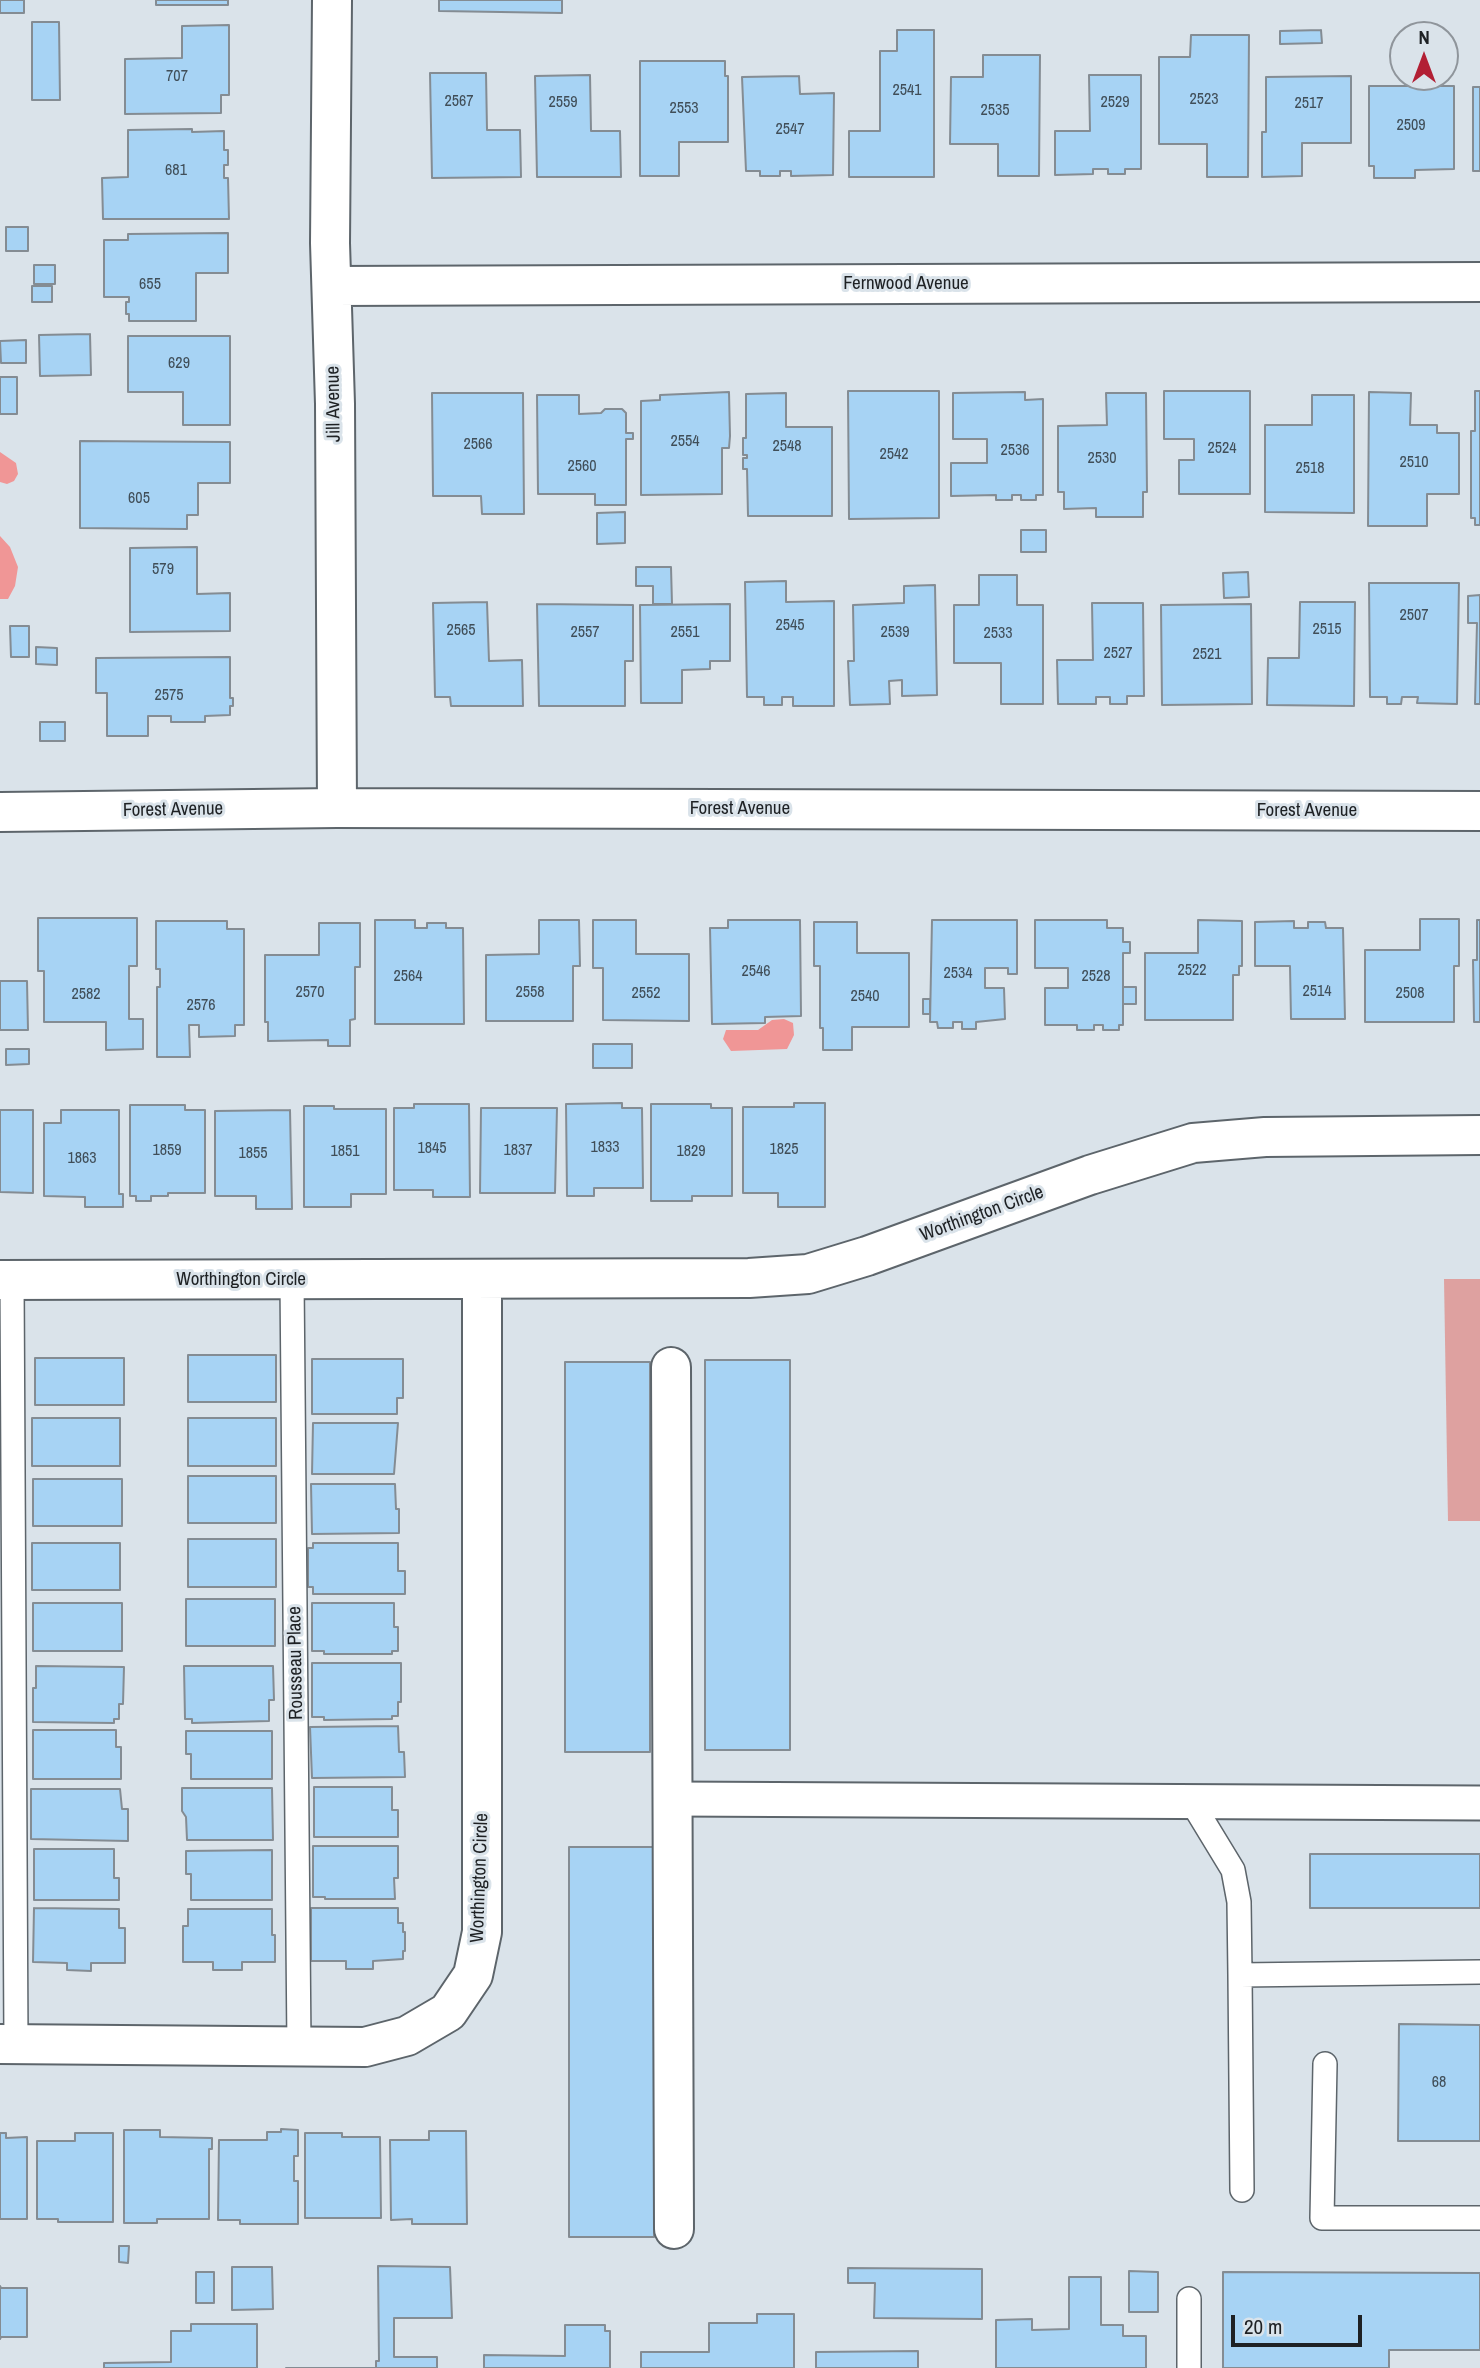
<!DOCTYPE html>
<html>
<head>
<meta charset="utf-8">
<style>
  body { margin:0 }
  #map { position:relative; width:1480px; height:2368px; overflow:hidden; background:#dae3ea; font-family:"Archivo Narrow",sans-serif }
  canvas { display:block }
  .north { position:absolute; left:1389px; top:21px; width:70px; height:70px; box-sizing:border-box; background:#dae3ea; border:2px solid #8f959b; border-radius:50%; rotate:0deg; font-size:19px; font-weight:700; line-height:28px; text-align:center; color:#1e2124 }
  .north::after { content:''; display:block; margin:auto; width:24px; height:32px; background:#b21f34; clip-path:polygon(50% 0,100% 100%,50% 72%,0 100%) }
  .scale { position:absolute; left:1231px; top:2315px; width:131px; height:32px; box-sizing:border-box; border:4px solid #1e2124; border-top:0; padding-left:9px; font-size:21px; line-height:24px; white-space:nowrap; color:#1e2124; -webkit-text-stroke:5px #dae3ea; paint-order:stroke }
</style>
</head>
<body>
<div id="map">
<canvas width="1480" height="2368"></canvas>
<div class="north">N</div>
<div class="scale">20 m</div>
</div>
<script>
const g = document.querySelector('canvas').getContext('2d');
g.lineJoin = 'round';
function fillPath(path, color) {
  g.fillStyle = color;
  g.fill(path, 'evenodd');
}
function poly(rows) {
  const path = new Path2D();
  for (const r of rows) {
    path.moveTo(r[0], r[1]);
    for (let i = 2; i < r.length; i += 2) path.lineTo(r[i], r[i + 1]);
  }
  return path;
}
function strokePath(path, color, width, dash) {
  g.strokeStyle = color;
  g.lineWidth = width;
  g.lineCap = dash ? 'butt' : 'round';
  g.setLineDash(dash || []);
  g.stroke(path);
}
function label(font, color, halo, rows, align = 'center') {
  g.font = font + ' "Archivo Narrow",sans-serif';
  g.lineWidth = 6;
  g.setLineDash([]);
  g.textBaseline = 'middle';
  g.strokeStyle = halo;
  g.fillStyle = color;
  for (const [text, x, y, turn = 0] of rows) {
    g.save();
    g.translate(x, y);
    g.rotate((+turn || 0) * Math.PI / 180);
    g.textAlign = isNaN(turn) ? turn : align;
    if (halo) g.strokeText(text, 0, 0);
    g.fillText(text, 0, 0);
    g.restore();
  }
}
fillPath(poly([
  [1444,1279,1480,1279,1480,1521,1448,1521]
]), '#dea1a0');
fillPath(poly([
  [0,452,16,463,18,474,14,481,7,484,0,482],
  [0,536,10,547,18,567,15,586,8,599,0,599],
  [784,1019,793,1023,794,1035,787,1049,731,1051,723,1039,726,1030,758,1030,772,1020]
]), '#f09696');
const building = poly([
  [0,0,24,0,24,13,0,13,0,0],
  [156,0,228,0,228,5,156,5,156,0],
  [439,0,562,0,562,13,439,11,439,0],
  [32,22,59,22,60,100,32,100,32,22],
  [229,25,229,95,221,95,221,113,125,114,125,59,182,58,182,26,229,25],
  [897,30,934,30,934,177,849,177,849,131,880,131,880,51,897,51,897,30],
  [1321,30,1322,43,1280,44,1280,31,1321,30],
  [1191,35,1249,35,1248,177,1207,177,1207,144,1159,144,1159,57,1190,57,1191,35],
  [983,55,1040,55,1039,176,998,176,998,144,950,144,951,77,983,77,983,55],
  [640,61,725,61,725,76,728,76,728,142,679,142,679,176,640,176,640,61],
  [430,73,486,73,487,130,520,130,521,177,432,178,430,73],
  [590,75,591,131,620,131,621,177,537,177,535,76,590,75],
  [1089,75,1141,75,1141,169,1125,169,1125,174,1108,174,1108,169,1093,169,1093,174,1055,175,1055,131,1090,131,1089,75],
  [799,76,800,94,834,93,833,175,791,176,791,171,780,171,780,176,760,176,760,171,746,171,742,77,799,76],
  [1351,76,1351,143,1302,143,1302,176,1262,177,1262,132,1266,132,1266,77,1351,76],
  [1369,86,1454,86,1454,169,1415,170,1415,178,1374,178,1374,166,1369,166,1369,86],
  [1473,87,1480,87,1480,171,1473,171,1473,87],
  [192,129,192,132,224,131,224,150,228,150,228,165,224,165,224,178,228,178,229,219,103,219,102,178,128,177,128,130,192,129],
  [6,227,28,227,28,251,6,251,6,227],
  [228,233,228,273,196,273,196,321,129,321,129,314,126,314,126,302,129,302,129,297,104,297,104,240,128,240,128,234,228,233],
  [34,265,55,265,55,284,34,284,34,265],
  [32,286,52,286,52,302,32,302,32,286],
  [90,334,91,375,40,376,39,335,90,334],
  [128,336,230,336,230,425,183,425,183,392,128,392,128,336],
  [26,340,26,363,1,363,0,341,26,340],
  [0,377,17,377,17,414,0,414,0,377],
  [848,391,939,391,939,518,849,519,848,391],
  [1164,391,1250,391,1250,494,1179,494,1179,460,1194,460,1194,439,1164,439,1164,391],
  [1475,391,1480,391,1480,525,1475,525,1475,518,1471,518,1471,431,1475,431,1475,391],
  [729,392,730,436,729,448,722,448,722,494,641,495,641,401,660,400,660,395,729,392],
  [1025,392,1025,400,1043,399,1043,495,1036,495,1036,500,1021,500,1021,495,1012,495,1012,500,996,500,996,495,951,496,951,463,987,463,987,439,953,439,953,393,1025,392],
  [1369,392,1411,393,1410,425,1437,425,1437,433,1459,433,1459,494,1427,494,1427,526,1368,526,1369,392],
  [432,393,523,393,524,514,482,514,481,496,433,496,432,393],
  [786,393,786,427,832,427,832,516,748,516,747,469,743,469,743,458,747,458,747,455,743,455,743,438,746,438,746,394,786,393],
  [1106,393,1146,393,1147,492,1143,492,1143,517,1096,517,1096,508,1064,509,1064,492,1058,492,1058,426,1107,425,1106,393],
  [537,395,579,395,579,414,601,413,605,409,622,409,626,413,626,433,633,433,633,439,626,439,626,505,595,505,595,494,538,494,537,395],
  [1312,395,1354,395,1354,513,1265,512,1265,425,1312,425,1312,395],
  [80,441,230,442,230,483,198,483,198,515,187,515,187,529,80,528,80,441],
  [625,512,625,543,597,544,597,513,625,512],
  [1021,530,1046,530,1046,552,1021,552,1021,530],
  [197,547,197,594,230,593,230,631,130,632,130,548,197,547],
  [636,567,671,567,672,604,653,604,653,586,636,586,636,567],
  [1248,572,1249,597,1224,598,1223,573,1248,572],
  [979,575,1017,575,1017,605,1043,605,1043,704,1001,704,1001,663,954,663,954,605,979,605,979,575],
  [786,581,786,602,834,601,834,706,793,706,793,697,782,697,782,705,764,705,764,697,747,697,745,582,786,581],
  [1369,583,1459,583,1457,704,1417,703,1418,697,1402,697,1401,704,1387,704,1387,697,1370,697,1369,583],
  [935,585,937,695,902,696,902,680,889,681,890,704,850,705,848,661,854,661,853,605,904,603,904,586,935,585],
  [1480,595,1480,704,1475,704,1477,623,1468,623,1468,596,1480,595],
  [487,602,489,661,522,660,523,706,451,706,450,697,435,697,433,603,487,602],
  [1300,602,1355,602,1354,706,1267,705,1268,658,1299,658,1300,602],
  [1092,603,1143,603,1144,696,1127,696,1127,704,1110,704,1110,697,1096,697,1096,704,1058,704,1057,660,1093,660,1092,603],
  [537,604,633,605,633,661,625,661,625,706,539,706,537,604],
  [730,604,730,661,710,661,710,669,682,670,682,703,641,703,640,605,730,604],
  [1251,604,1252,704,1162,705,1161,605,1251,604],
  [10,626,29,626,29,657,11,657,10,626],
  [36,647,57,648,57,665,36,664,36,647],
  [230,657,230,698,233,698,233,706,230,706,230,715,205,716,205,722,171,722,171,716,148,716,148,736,107,736,107,693,96,693,96,658,230,657],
  [40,722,65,722,65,741,40,741,40,722],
  [38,918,137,918,137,966,129,966,129,1019,143,1019,143,1049,106,1050,106,1022,44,1022,44,971,38,971,38,918],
  [1420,919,1459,919,1459,966,1454,966,1454,1022,1365,1022,1365,950,1420,950,1420,919],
  [375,920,415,920,415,928,427,928,427,923,446,923,446,928,463,928,464,1024,375,1024,375,920],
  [539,920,579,920,580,966,573,966,573,1021,486,1021,486,955,539,954,539,920],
  [593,920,636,920,636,954,689,954,689,1021,603,1020,603,968,593,968,593,920],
  [728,920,800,920,801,1016,765,1017,765,1023,712,1024,710,928,728,928,728,920],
  [932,920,1017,920,1017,974,1008,974,1008,968,985,968,985,988,1004,988,1005,1019,976,1022,976,1029,962,1029,962,1022,953,1022,953,1028,938,1028,937,1022,930,1022,932,920],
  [1035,920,1107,920,1107,928,1123,928,1123,942,1130,942,1130,953,1123,953,1123,1025,1119,1025,1119,1030,1103,1030,1103,1025,1094,1025,1094,1030,1077,1030,1077,1025,1045,1025,1045,988,1068,988,1068,968,1035,968,1035,920],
  [1198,920,1242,921,1242,966,1239,966,1239,975,1233,975,1233,1020,1145,1020,1145,953,1198,953,1198,920],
  [1477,920,1480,920,1480,1022,1474,1022,1473,960,1477,960,1477,920],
  [156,921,227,921,227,929,244,929,244,1025,235,1025,235,1036,199,1037,199,1025,189,1025,190,1057,157,1057,157,987,160,987,160,969,156,969,156,921],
  [1294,921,1294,928,1308,928,1308,922,1325,922,1326,928,1343,928,1345,1019,1291,1019,1290,966,1255,966,1255,922,1294,921],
  [814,922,857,922,857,953,909,953,909,1027,852,1027,852,1050,823,1050,823,1028,820,1028,820,966,814,966,814,922],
  [319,923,360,923,360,967,355,967,355,1019,350,1020,350,1046,328,1046,328,1040,268,1041,268,1022,265,1022,265,955,319,955,319,923],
  [0,981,27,981,28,1030,0,1030,0,981],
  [1123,987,1136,987,1136,1004,1123,1004,1123,987],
  [923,999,930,999,930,1014,923,1014,923,999],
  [593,1044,632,1044,632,1068,593,1068,593,1044],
  [6,1049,29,1049,29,1064,6,1065,6,1049],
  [622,1103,622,1108,642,1108,643,1188,594,1188,594,1196,567,1196,566,1104,622,1103],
  [794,1103,825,1103,825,1207,778,1207,778,1193,743,1193,743,1107,794,1107,794,1103],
  [414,1104,469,1104,470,1197,433,1197,433,1190,394,1190,394,1108,414,1108,414,1104],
  [651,1104,711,1104,711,1108,732,1108,732,1196,692,1196,692,1201,651,1201,651,1104],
  [130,1105,185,1105,185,1110,205,1110,205,1193,168,1193,168,1196,151,1196,151,1201,136,1201,136,1196,130,1196,130,1105],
  [304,1106,334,1106,334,1109,386,1109,386,1194,351,1194,351,1207,304,1207,304,1106],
  [481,1108,557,1108,555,1193,480,1193,481,1108],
  [0,1110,33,1110,33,1193,0,1192,0,1110],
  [61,1110,119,1110,119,1194,123,1194,123,1207,85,1207,85,1197,44,1196,44,1123,61,1123,61,1110],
  [290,1110,292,1209,256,1209,256,1196,215,1196,215,1111,290,1110],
  [188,1355,276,1355,276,1402,188,1402,188,1355],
  [35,1358,124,1358,124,1405,35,1405,35,1358],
  [312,1359,403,1359,403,1398,397,1398,397,1414,312,1414,312,1359],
  [705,1360,790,1360,790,1750,705,1750,705,1360],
  [565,1362,650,1362,650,1752,565,1752,565,1362],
  [32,1418,120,1418,120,1466,32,1466,32,1418],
  [188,1418,276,1418,276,1466,188,1466,188,1418],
  [313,1423,398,1423,394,1474,312,1474,313,1423],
  [188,1476,276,1476,276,1523,188,1523,188,1476],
  [33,1479,122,1479,122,1526,33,1526,33,1479],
  [311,1484,395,1484,396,1509,399,1509,399,1533,312,1534,311,1484],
  [188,1539,276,1539,276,1587,188,1587,188,1539],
  [32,1543,120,1543,120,1590,32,1590,32,1543],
  [313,1543,398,1543,398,1571,405,1571,405,1594,313,1594,313,1587,308,1587,308,1548,313,1548,313,1543],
  [186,1599,275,1599,275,1646,186,1646,186,1599],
  [33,1603,122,1603,122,1651,33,1651,33,1603],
  [312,1603,394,1603,394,1627,398,1627,398,1651,392,1651,392,1654,324,1654,324,1651,312,1651,312,1603],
  [312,1663,401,1663,401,1702,398,1702,398,1716,392,1716,392,1719,324,1720,324,1717,312,1717,312,1663],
  [36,1666,124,1667,123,1704,119,1704,119,1719,114,1719,114,1723,33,1722,33,1688,36,1688,36,1666],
  [184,1666,273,1666,274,1700,269,1700,269,1721,192,1723,192,1719,185,1719,184,1666],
  [398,1726,399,1752,404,1752,405,1777,312,1778,310,1727,398,1726],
  [33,1730,116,1730,116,1747,121,1747,121,1779,33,1779,33,1730],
  [186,1731,272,1731,272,1779,191,1779,191,1754,186,1754,186,1731],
  [314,1787,392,1787,392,1810,398,1810,398,1837,314,1837,314,1787],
  [182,1788,272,1788,273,1840,187,1840,186,1817,182,1811,182,1788],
  [31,1789,120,1789,122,1809,128,1809,128,1841,31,1839,31,1789],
  [313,1846,398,1846,398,1878,394,1878,395,1899,325,1899,325,1897,313,1897,313,1846],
  [569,1847,654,1847,654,2237,569,2237,569,1847],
  [34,1849,114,1849,114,1878,119,1878,119,1900,34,1900,34,1849],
  [272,1850,272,1900,191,1900,191,1874,186,1874,186,1851,272,1850],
  [1310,1854,1480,1854,1480,1908,1310,1908,1310,1854],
  [34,1908,119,1909,119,1928,125,1928,125,1963,91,1963,91,1971,67,1970,67,1963,33,1962,34,1908],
  [311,1908,398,1908,398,1923,403,1923,403,1932,405,1932,405,1951,403,1951,403,1959,373,1961,373,1969,346,1969,346,1961,311,1961,311,1908],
  [188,1909,272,1909,272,1935,275,1935,275,1962,242,1962,242,1970,213,1970,213,1962,183,1962,183,1926,188,1926,188,1909],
  [1399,2024,1480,2025,1480,2141,1398,2141,1399,2024],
  [281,2129,298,2130,298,2156,294,2156,294,2181,298,2181,298,2224,240,2224,240,2220,218,2220,219,2140,267,2140,267,2132,281,2132,281,2129],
  [124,2130,160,2130,160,2137,212,2138,212,2149,209,2149,209,2219,157,2219,157,2223,124,2223,124,2130],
  [429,2131,466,2131,467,2224,412,2224,412,2219,391,2220,390,2140,429,2140,429,2131],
  [0,2133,6,2133,6,2138,27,2137,27,2219,0,2219,0,2133],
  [75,2133,113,2133,113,2222,58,2222,58,2219,37,2219,37,2141,75,2141,75,2133],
  [305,2133,342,2133,342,2137,380,2137,381,2218,305,2218,305,2133],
  [119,2246,129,2246,128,2263,119,2262,119,2246],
  [378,2266,450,2267,452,2318,394,2318,394,2357,437,2357,437,2368,286,2368,376,2368,376,2361,379,2361,378,2266],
  [232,2267,272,2267,273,2309,232,2310,232,2267],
  [848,2268,982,2269,982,2319,874,2318,875,2283,848,2283,848,2268],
  [1129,2271,1158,2272,1158,2312,1129,2312,1129,2271],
  [196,2272,214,2272,214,2303,196,2303,196,2272],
  [1223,2272,1480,2273,1480,2350,1389,2350,1389,2368,1223,2368,1223,2272],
  [1069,2277,1101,2277,1101,2325,1123,2325,1123,2336,1146,2336,1146,2368,996,2368,996,2320,1032,2319,1032,2330,1069,2329,1069,2277],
  [0,2286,1,2288,27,2288,27,2337,1,2337,0,2339,0,2286],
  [757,2314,794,2314,794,2368,641,2368,641,2352,709,2352,709,2323,757,2323,757,2314],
  [191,2324,257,2324,257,2368,104,2368,104,2363,171,2362,171,2331,191,2331,191,2324],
  [565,2325,605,2325,605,2331,610,2331,610,2368,484,2368,484,2355,565,2356,565,2325],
  [918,2351,918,2368,816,2368,816,2352,918,2351]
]);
fillPath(building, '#a7d3f4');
strokePath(building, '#848c93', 2);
const service = poly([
  [12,1280,16,2044],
  [292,1280,299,2047],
  [1191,1801,1233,1870,1239,1902,1240,1975,1480,1972],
  [1240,1975,1242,2190],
  [1325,2064,1322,2218,1480,2218],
  [1189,2299,1189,2368]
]);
const pedestrian = poly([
  [673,1799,1480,1803]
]);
const minor = poly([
  [332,0,330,243,335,404,337,808],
  [333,286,1480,282],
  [0,812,337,808,1480,811],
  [0,1280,749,1278,808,1274,867,1256,1090,1175,1193,1143,1265,1137,1480,1135],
  [671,1367,674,2229],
  [0,2044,365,2047,407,2036,448,2012,473,1975,482,1932,482,1279]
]);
strokePath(service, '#5d656b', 26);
strokePath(pedestrian, '#5d656b', 37);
strokePath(minor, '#5d656b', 42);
strokePath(service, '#fff', 23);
strokePath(pedestrian, '#fff', 33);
strokePath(minor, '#fff', 38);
label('16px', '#404e58', null, [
  ["707",177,77],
  ["2541",907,91],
  ["2523",1204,100],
  ["2567",459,102],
  ["2559",563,103],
  ["2529",1115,103],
  ["2517",1309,104],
  ["2553",684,109],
  ["2535",995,111],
  ["2509",1411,126],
  ["2547",790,130],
  ["681",176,171],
  ["655",150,285],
  ["629",179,364],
  ["2554",685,442],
  ["2566",478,445],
  ["2548",787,447],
  ["2524",1222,449],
  ["2536",1015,451],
  ["2542",894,455],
  ["2530",1102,459],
  ["2510",1414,463],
  ["2560",582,467],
  ["2518",1310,469],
  ["605",139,499],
  ["579",163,570],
  ["2507",1414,616],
  ["2545",790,626],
  ["2515",1327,630],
  ["2565",461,631],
  ["2557",585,633],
  ["2551",685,633],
  ["2539",895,633],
  ["2533",998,634],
  ["2527",1118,654],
  ["2521",1207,655],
  ["2575",169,696],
  ["2522",1192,971],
  ["2546",756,972],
  ["2534",958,974],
  ["2564",408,977],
  ["2528",1096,977],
  ["2514",1317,992],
  ["2570",310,993],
  ["2558",530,993],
  ["2552",646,994],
  ["2508",1410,994],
  ["2582",86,995],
  ["2540",865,997],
  ["2576",201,1006],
  ["1833",605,1148],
  ["1845",432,1149],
  ["1825",784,1150],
  ["1859",167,1151],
  ["1837",518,1151],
  ["1851",345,1152],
  ["1829",691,1152],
  ["1855",253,1154],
  ["1863",82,1159],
  ["68",1439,2083]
]);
label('19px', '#1e2124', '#dae3ea', [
  ["Fernwood Avenue",906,284],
  ["Jill Avenue",334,404,-91],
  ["Forest Avenue",740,809],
  ["Forest Avenue",173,810,-1],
  ["Forest Avenue",1307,811],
  ["Worthington Circle",982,1214,-20],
  ["Worthington Circle",241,1280],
  ["Rousseau Place",296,1663,-91],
  ["Worthington Circle",480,1878,-88]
]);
</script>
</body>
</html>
